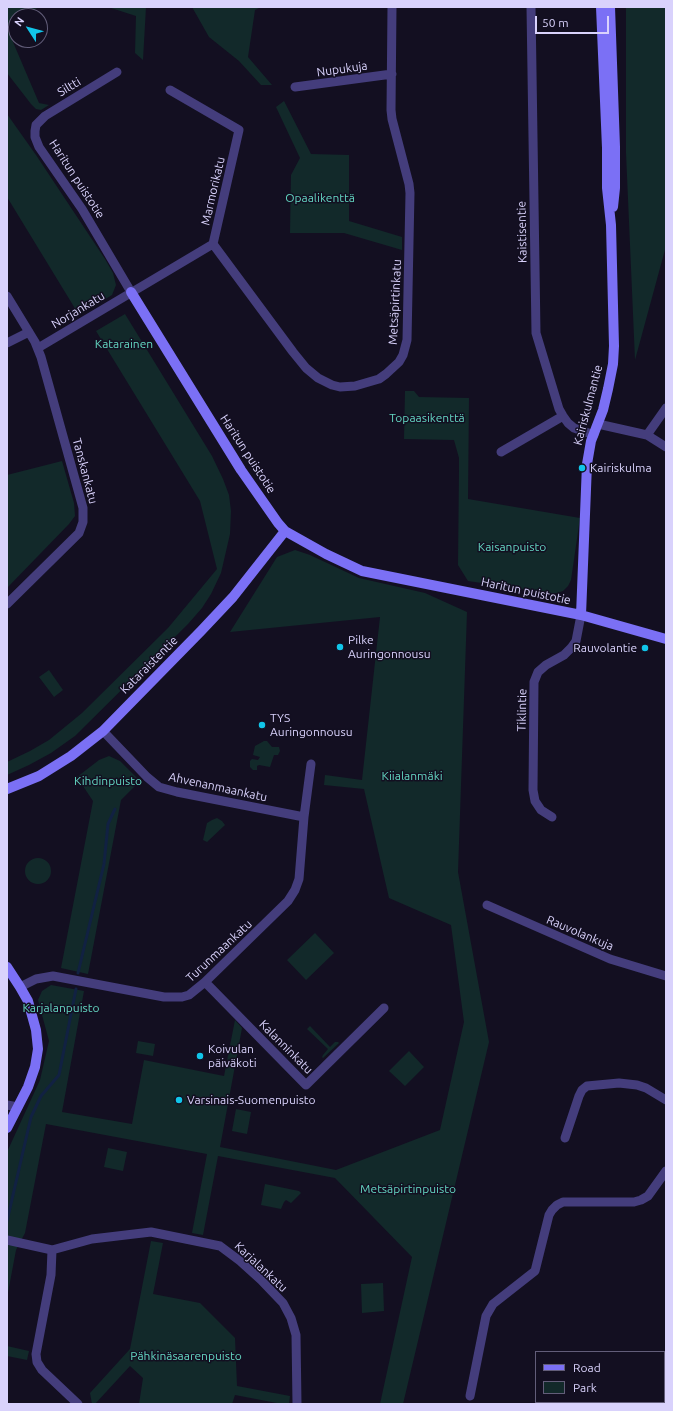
<!DOCTYPE html>
<html>
<head>
<meta charset="utf-8">
<style>
  body { margin:0 }
  #map { position:relative; width:673px; height:1411px; overflow:hidden; background:#130f21; font-family:Ubuntu,sans-serif }
  canvas { display:block }
  .frame { position:absolute; inset:0; border:8px solid #d9d2fc; pointer-events:none }
  .legend { position:absolute; left:535px; top:1351px; width:130px; height:52px; box-sizing:border-box; background:#130f21; border:1px solid #625d79; margin:0; padding:5px 7px; list-style:none; font-size:12px; color:#d9d2fc }
  .legend li { display:flex; align-items:center; gap:8px; height:20px }
  .legend b { width:20px; border:1px solid #625d79 }
  .north { position:absolute; left:8px; top:8px; width:40px; height:40px; box-sizing:border-box; background:#130f21; border:1px solid #625d79; border-radius:50%; rotate:306deg; font-size:11px; font-weight:700; line-height:16px; text-align:center; color:#d9d2fc }
  .north::after { content:''; display:block; margin:auto; width:14px; height:18px; background:#11c5e9; clip-path:polygon(50% 0,100% 100%,50% 72%,0 100%) }
  .scale { position:absolute; left:535px; top:16px; width:74px; height:18px; box-sizing:border-box; border:2px solid #d9d2fc; border-top:0; padding-left:5px; font-size:12px; line-height:14px; white-space:nowrap; color:#d9d2fc; -webkit-text-stroke:3px #130f21; paint-order:stroke }
</style>
</head>
<body>
<div id="map">
<canvas width="673" height="1411"></canvas>
<div class="frame"></div>
<ul class="legend">
<li><b style="height:5px;background:#7b70f5"></b>Road</li>
<li><b style="height:11px;background:#12292a"></b>Park</li>
</ul>
<div class="north">N</div>
<div class="scale">50 m</div>
</div>
<script>
const g = document.querySelector('canvas').getContext('2d');
g.lineJoin = 'round';
function fillPath(path, color) {
  g.fillStyle = color;
  g.fill(path, 'evenodd');
}
function poly(rows) {
  const path = new Path2D();
  for (const r of rows) {
    if (r.length === 3) {
      path.moveTo(r[0] + r[2], r[1]);
      path.arc(r[0], r[1], r[2], 0, 2 * Math.PI);
      continue;
    }
    path.moveTo(r[0], r[1]);
    for (let i = 2; i < r.length; i += 2) path.lineTo(r[i], r[i + 1]);
  }
  return path;
}
function strokePath(path, color, width, dash) {
  g.strokeStyle = color;
  g.lineWidth = width;
  g.lineCap = dash ? 'butt' : 'round';
  g.setLineDash(dash || []);
  g.stroke(path);
}
function label(font, color, halo, rows, align = 'center') {
  g.font = font + ' Ubuntu,sans-serif';
  g.lineWidth = 3;
  g.setLineDash([]);
  g.textBaseline = 'middle';
  g.strokeStyle = halo;
  g.fillStyle = color;
  for (const [text, x, y, turn = 0] of rows) {
    g.save();
    g.translate(x, y);
    g.rotate((+turn || 0) * Math.PI / 180);
    g.textAlign = isNaN(turn) ? turn : align;
    if (halo) g.strokeText(text, 0, 0);
    g.fillText(text, 0, 0);
    g.restore();
  }
}
fillPath(poly([
  [7,7,39,7,24,16,16,16,16,21,7,26],
  [108,7,146,7,143,60,135,53,136,16],
  [192,7,261,7,255,10,248,57,272,85,261,85,239,61,209,37],
  [626,7,666,7,666,246,635,360,626,153],
  [7,28,39,103,49,105,41,110,36,109,31,104,7,73],
  [284,101,311,154,349,155,349,221,402,237,402,250,344,233,290,233,291,175,300,158,276,107],
  [7,114,36,155,105,259,113,273,116,285,112,295,79,315,7,197],
  [125,314,212,456,223,479,229,495,231,511,230,534,221,573,211,594,202,608,188,624,75,736,51,753,29,765,7,775,7,762,30,751,49,740,82,713,168,628,217,569,200,501,96,331],
  [405,391,414,391,419,397,469,398,468,499,580,518,571,580,568,586,563,591,557,593,550,593,468,581,458,565,459,470,459,458,454,440,404,439],
  [62,461,74,503,75,516,69,524,7,588,7,475],
  [295,550,310,555,359,578,425,593,467,612,458,872,489,1042,403,1404,380,1404,412,1257,335,1178,218,1156,203,1235,192,1233,207,1154,46,1124,25,1233,16,1250,7,1298,7,1152,40,1080,49,1041,38,1000,42,991,51,985,84,991,62,1112,132,1124,144,1060,224,1076,235,1020,242,1028,220,1147,336,1170,440,1130,464,1022,451,925,389,898,364,789,324,785,325,775,362,780,380,617,230,632,277,557],
  [49,670,63,690,54,697,39,677],
  [264,741,267,741,272,747,279,747,280,751,278,755,274,755,270,767,259,765,257,766,257,770,253,770,250,767,250,761,252,759,258,760,260,757,253,755,255,746],
  [109,756,120,761,140,781,121,800,88,974,61,968,93,801,77,777,99,760],
  [217,818,222,821,225,825,207,842,203,840,207,823,212,820],
  [38,871,13],
  [315,933,334,953,306,980,287,960],
  [310,1026,330,1047,335,1042,338,1042,339,1043,323,1058,322,1057,323,1055,328,1049,307,1029],
  [138,1041,155,1044,153,1056,136,1053],
  [409,1051,424,1067,405,1086,389,1071],
  [236,1109,251,1112,247,1134,232,1131],
  [108,1148,127,1152,123,1171,104,1167],
  [265,1184,299,1191,301,1193,291,1203,286,1200,284,1202,281,1209,261,1205],
  [151,1241,163,1243,153,1294,200,1303,235,1338,237,1386,290,1396,289,1404,282,1404,235,1395,232,1404,139,1404,143,1378,130,1366,95,1404,92,1404,90,1393,130,1349],
  [383,1283,384,1311,362,1313,361,1284],
  [7,1346,29,1351,27,1360,7,1356]
]), '#12292a');
strokePath(poly([
  [78,973,104,864,108,824,115,809],
  [7,1221,31,1117,41,1096,59,1075,76,989]
]), '#112142', 3);
strokePath(poly([
  [531,7,536,333,559,409,563,416,568,423,574,428,594,435],
  [117,72,45,116,36,125,35,131,35,137,39,147,82,209,131,292],
  [295,87,392,74],
  [213,244,293,352,306,368,318,378,332,385,340,387,355,386,379,379,386,374,399,362,403,355,407,340,410,193,409,184,392,119,391,110,392,7],
  [7,296,35,342,41,357,83,508,83,522,79,533,7,604],
  [7,343,29,332],
  [38,348,213,244,239,130,170,90],
  [598,424,647,435,666,447],
  [647,435,666,408],
  [501,452,563,416],
  [103,731,147,777,159,787,177,792,304,817],
  [552,817,541,810,535,801,533,790,534,682,538,672,546,665,564,655,571,648,576,641,581,615],
  [487,905,610,959,666,976],
  [205,982,306,1085,384,1008],
  [20,987,36,979,53,976,164,997,182,997,189,995,205,982,288,901,295,890,299,879,304,817,311,764],
  [7,1105,18,1107],
  [565,1138,579,1096,582,1090,587,1086,619,1083,637,1085,646,1088,666,1100],
  [7,1240,52,1250,92,1239,151,1232,220,1246,240,1261,261,1280,283,1303,291,1318,296,1335,297,1404],
  [52,1250,51,1275,36,1354,37,1362,42,1370,78,1404],
  [664,1364,666,1361],
  [470,1396,486,1316,493,1304,535,1271,549,1215,552,1210,557,1205,563,1202,634,1202,641,1200,648,1196,666,1171],
  [610,1402,616,1404],
  [635,1404,636,1402]
]), '#443d7c', 9);
strokePath(poly([
  [610,7,615,147,615,188,613,207],
  [131,292,241,470,278,523,285,531,326,554,362,571,581,615,666,639],
  [581,615,587,464,591,441,603,410,608,389,613,364,614,346,611,225,607,188,607,148,601,7],
  [7,789,39,776,71,756,103,731,201,631,233,597,285,531],
  [7,967,20,987,28,1001,36,1030,38,1049,35,1067,28,1087,7,1128]
]), '#7b70f5', 10);
for (const [x, y, r, color] of [
  [582,468,4,"#11c5e9"],
  [340,647,4,"#11c5e9"],
  [645,648,4,"#11c5e9"],
  [262,725,4,"#11c5e9"],
  [200,1056,4,"#11c5e9"],
  [179,1100,4,"#11c5e9"]
]) {
  const dot = new Path2D();
  dot.arc(x, y, r, 0, 2 * Math.PI);
  g.fillStyle = color;
  g.fill(dot);
  strokePath(dot, '#130f21', 1.5);
}
label('12px', '#d9d2fc', '#130f21', [
  ["Nupukuja",342,69,-8],
  ["Siltti",69,87,-31],
  ["Haritun puistotie",77,179,57],
  ["Marmorikatu",213,191,-77],
  ["Kaistisentie",522,232,-91],
  ["Metsäpirtinkatu",395,302,-87],
  ["Norjankatu",78,310,-31],
  ["Kairiskulmantie",588,405,-75],
  ["Haritun puistotie",248,454,57],
  ["Tanskankatu",85,471,75],
  ["Haritun puistotie",526,591,12],
  ["Kataraistentie",149,665,-45],
  ["Tiklintie",522,710,-89],
  ["Ahvenanmaankatu",218,787,12],
  ["Rauvolankuja",580,933,23],
  ["Turunmaankatu",219,951,-43],
  ["Kalanninkatu",286,1047,45],
  ["Karjalankatu",261,1267,43]
]);
label('12px', '#63d6c1', '#130f21', [
  ["Opaalikenttä",320,198],
  ["Katarainen",124,344],
  ["Topaasikenttä",427,418],
  ["Kaisanpuisto",512,547],
  ["Kiialanmäki",412,776],
  ["Kihdinpuisto",108,781],
  ["Karjalanpuisto",61,1008],
  ["Metsäpirtinpuisto",408,1189],
  ["Pähkinäsaarenpuisto",186,1356]
]);
label('12px', '#d9d2fc', '#130f21', [
  ["Kairiskulma",590,468],
  ["Pilke",348,640],
  ["Auringonnousu",348,654],
  ["Rauvolantie",637,648,"right"],
  ["TYS",270,718],
  ["Auringonnousu",270,732],
  ["Koivulan",208,1049],
  ["päiväkoti",208,1063],
  ["Varsinais-Suomenpuisto",187,1100]
], 'left');
</script>
</body>
</html>
